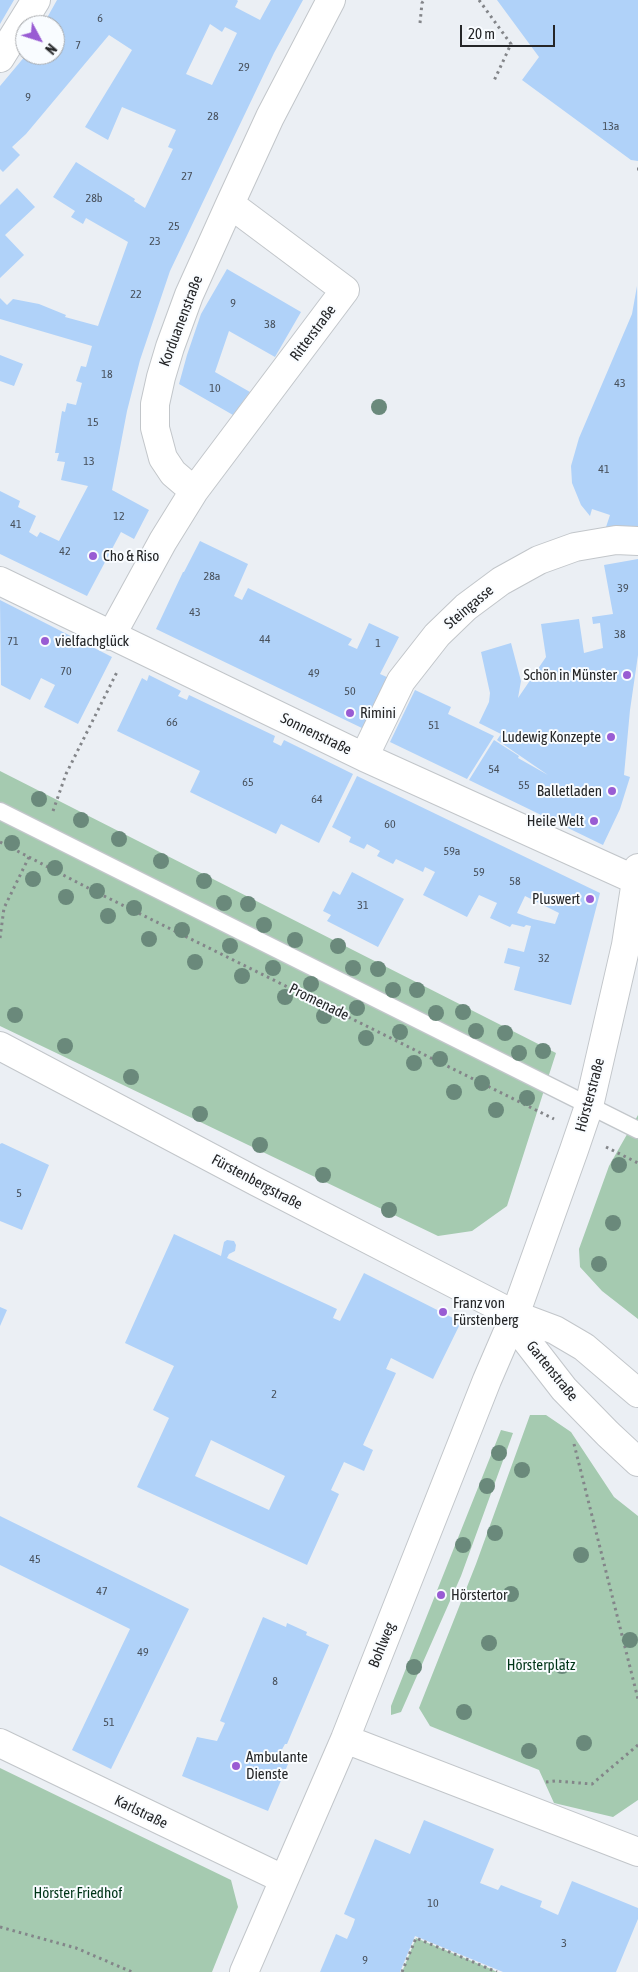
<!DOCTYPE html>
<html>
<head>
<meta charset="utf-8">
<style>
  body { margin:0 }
  #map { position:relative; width:638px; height:1972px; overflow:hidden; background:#ebeff4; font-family:"Asap Condensed",sans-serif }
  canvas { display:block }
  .north { position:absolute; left:15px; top:15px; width:50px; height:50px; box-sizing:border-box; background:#f9fcff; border:1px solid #a4a6a9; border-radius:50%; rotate:130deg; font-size:14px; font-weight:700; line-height:20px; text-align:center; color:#252628 }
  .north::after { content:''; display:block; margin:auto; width:18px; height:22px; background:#995cd3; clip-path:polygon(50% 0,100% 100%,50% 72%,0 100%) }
  .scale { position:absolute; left:460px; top:25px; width:95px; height:22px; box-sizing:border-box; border:2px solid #252628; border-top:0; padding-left:6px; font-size:15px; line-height:18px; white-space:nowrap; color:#252628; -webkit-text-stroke:4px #f9fcff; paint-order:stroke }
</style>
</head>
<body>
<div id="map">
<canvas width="638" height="1972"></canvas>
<div class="north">N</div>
<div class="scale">20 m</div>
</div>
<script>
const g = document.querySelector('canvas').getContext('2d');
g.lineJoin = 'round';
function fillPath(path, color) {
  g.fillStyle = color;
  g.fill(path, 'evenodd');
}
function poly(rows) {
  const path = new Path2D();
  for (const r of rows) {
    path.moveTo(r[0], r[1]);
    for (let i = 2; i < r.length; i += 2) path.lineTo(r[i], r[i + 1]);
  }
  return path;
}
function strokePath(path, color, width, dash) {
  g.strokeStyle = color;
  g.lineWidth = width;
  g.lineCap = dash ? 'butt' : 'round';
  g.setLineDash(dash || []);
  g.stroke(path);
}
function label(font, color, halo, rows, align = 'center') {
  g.font = font + ' "Asap Condensed",sans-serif';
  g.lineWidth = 4;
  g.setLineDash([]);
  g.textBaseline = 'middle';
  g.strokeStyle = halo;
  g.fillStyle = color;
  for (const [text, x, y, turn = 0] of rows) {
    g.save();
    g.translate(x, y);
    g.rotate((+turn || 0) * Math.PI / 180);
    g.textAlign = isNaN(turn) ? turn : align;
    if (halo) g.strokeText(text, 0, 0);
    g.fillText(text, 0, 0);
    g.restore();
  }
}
fillPath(poly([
  [0,771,556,1053,507,1206,472,1231,438,1236,0,1026],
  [638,1115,638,1319,602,1291,580,1267,579,1249,609,1166],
  [530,1415,546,1415,571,1432,614,1497,638,1516,638,1800,613,1817,554,1803,539,1770,430,1726,419,1708,476,1564],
  [501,1430,513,1433,461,1576,401,1712,391,1715,391,1706],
  [0,1768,231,1880,238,1907,212,1972,0,1972],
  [416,1938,491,1969,497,1972,402,1972]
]), '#a5cab0');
fillPath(poly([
  [0,0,14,0,0,24],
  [57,0,237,0,238,1,235,7,260,20,271,0,303,0,274,53,170,271,140,360,127,411,112,490,149,510,134,539,121,532,87,596,0,554,0,491,20,501,18,507,36,516,29,532,37,537,40,532,59,541,88,486,61,480,65,462,57,461,59,453,55,453,62,411,65,412,67,403,76,405,82,383,76,381,81,366,86,367,92,346,0,319,0,298,7,305,13,299,39,304,66,315,65,317,98,326,128,242,86,218,83,224,71,217,75,211,53,197,76,162,135,199,134,201,145,208,173,149,168,147,176,130,122,107,108,140,85,127,132,50,109,35,26,134,12,147,20,155,3,172,0,169,0,86,26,55,55,55,55,25,43,25],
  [210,24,222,32,225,27,237,33,212,85,186,74],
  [497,0,638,0,638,161,631,160,522,80,539,57],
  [17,188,35,207,5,235,24,255,0,278,0,205],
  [227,269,301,312,275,357,229,331,215,372,250,392,233,415,179,384,187,355,201,314],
  [637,286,638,529,606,527,610,515,592,509,590,516,581,505,572,483,571,466,579,438,632,314],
  [0,355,23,364,14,386,0,381],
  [200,541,248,564,234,596,242,600,248,588,352,639,348,645,357,649,369,623,399,637,380,674,389,678,364,729,156,629,183,572,184,572],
  [638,559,638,655,630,710,624,775,630,777,620,809,603,845,469,780,494,740,519,756,518,758,548,775,497,740,501,734,479,723,489,702,490,693,481,652,511,643,521,681,518,698,546,657,541,624,579,619,584,653,603,648,600,623,593,624,592,617,613,614,604,565],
  [0,600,112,657,78,724,44,707,55,685,41,678,30,700,1,685],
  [149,675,181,691,178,696,187,700,189,695,275,736,273,742,281,746,284,740,353,774,319,843,281,824,276,834,190,792,200,771,117,731,142,678,147,681],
  [415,690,451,707,448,714,494,736,467,779,390,742],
  [357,776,600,893,571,1005,514,990,520,967,504,963,508,948,524,952,531,926,526,925,524,927,512,924,510,927,490,918,497,903,479,895,467,917,423,895,435,872,425,867,423,872,396,859,393,864,377,856,380,851,367,844,364,849,349,842,351,837,332,827],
  [525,896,559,913,555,924,533,919,517,913],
  [352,872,404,899,378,947,327,921,331,915,323,911,333,891,340,895],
  [2,1143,49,1165,22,1230,0,1221,0,1144],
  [174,1234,221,1256,224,1242,227,1240,234,1241,236,1245,235,1251,229,1254,227,1258,337,1309,333,1318,340,1321,364,1273,461,1322,433,1379,391,1358,386,1369,396,1373,363,1445,373,1450,364,1471,344,1462,331,1490,339,1494,307,1565,137,1487,169,1418,153,1410,174,1366,125,1343],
  [211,1440,285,1476,269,1510,195,1476],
  [0,1307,7,1310,0,1326],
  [0,1516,189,1609,111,1769,72,1750,130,1629,0,1565],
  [263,1617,286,1627,287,1623,307,1632,306,1635,329,1645,287,1744,285,1744,280,1753,291,1757,268,1811,182,1776,197,1737,217,1741,225,1723,220,1721],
  [424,1820,494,1849,480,1883,498,1890,501,1885,521,1893,542,1901,540,1907,558,1915,572,1881,638,1908,638,1919,616,1972,503,1972,415,1936,400,1972,320,1972,336,1934,347,1939,353,1925,355,1919,344,1914,375,1839,410,1854]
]), '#b0d2f9');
const lane = poly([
  [0,811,638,1130]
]);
const street = poly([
  [0,58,36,0],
  [194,491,345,290,230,204],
  [0,581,364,757,638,881],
  [111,636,163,541,194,491,173,473,163,458,155,428,155,404,161,377,170,347,189,295,230,204,270,117,331,0],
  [364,757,401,681,437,635,466,607,501,581,539,560,575,547,616,540,638,541],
  [345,1739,638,1852],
  [0,1743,283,1879],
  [244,1972,345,1739,487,1380,515,1315,574,1150,589,1106,626,945,638,868]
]);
const secondary = poly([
  [0,1046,257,1182,515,1315,555,1330,584,1347,638,1393],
  [515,1315,526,1340,564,1389,608,1434,638,1462]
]);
strokePath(lane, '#c2c6ca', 19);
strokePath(street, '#c2c6ca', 30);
strokePath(secondary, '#c2c6ca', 30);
strokePath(poly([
  [479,0,511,44,493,83],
  [420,23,422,3,424,0],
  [637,169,638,169],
  [53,811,66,774,117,672],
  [0,842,92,890,554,1119],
  [0,938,4,908,29,857],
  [606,1147,638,1163],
  [574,1444,638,1699],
  [546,1782,555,1781,592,1784,638,1745],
  [0,1927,76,1948,132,1972],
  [402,1972,416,1938,497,1972]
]), '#838589', 3, [2.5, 4]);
strokePath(lane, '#fff', 16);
strokePath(street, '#fff', 28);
strokePath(secondary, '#fff', 28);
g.fillStyle = '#6a897b';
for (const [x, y] of [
  [379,407],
  [39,799],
  [81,820],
  [119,839],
  [12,843],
  [161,861],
  [55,868],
  [33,879],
  [204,881],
  [97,891],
  [66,897],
  [224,903],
  [248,904],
  [134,908],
  [108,916],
  [264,925],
  [182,930],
  [149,939],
  [295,940],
  [230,946],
  [338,946],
  [195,962],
  [273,968],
  [353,968],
  [378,969],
  [242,976],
  [311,984],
  [393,990],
  [417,990],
  [285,997],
  [357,1008],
  [463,1012],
  [436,1013],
  [15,1015],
  [324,1016],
  [476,1031],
  [400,1032],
  [505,1033],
  [366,1038],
  [65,1046],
  [543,1051],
  [519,1053],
  [440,1059],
  [414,1063],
  [131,1077],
  [482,1083],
  [454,1092],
  [527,1098],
  [496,1110],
  [200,1114],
  [260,1145],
  [619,1165],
  [323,1175],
  [389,1210],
  [613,1223],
  [599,1264],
  [499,1453],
  [522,1470],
  [487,1486],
  [495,1533],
  [463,1545],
  [581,1555],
  [511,1594],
  [630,1640],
  [489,1643],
  [562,1666],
  [414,1667],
  [464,1712],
  [584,1743],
  [529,1751]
]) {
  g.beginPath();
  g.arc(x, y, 8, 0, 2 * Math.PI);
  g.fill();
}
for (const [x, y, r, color] of [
  [93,556,5,"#995cd3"],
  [45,641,5,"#995cd3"],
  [627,675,5,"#995cd3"],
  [350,713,5,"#995cd3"],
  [611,737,5,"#995cd3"],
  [612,791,5,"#995cd3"],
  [594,821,5,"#995cd3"],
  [590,899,5,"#995cd3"],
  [443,1312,5,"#995cd3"],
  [441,1595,5,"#995cd3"],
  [236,1766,5,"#995cd3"]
]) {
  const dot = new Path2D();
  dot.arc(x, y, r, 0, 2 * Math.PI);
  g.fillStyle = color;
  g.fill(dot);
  strokePath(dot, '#f9fcff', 2);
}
label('12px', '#48515c', null, [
  ["6",100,18],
  ["7",78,45],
  ["29",244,67],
  ["9",28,97],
  ["28",213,116],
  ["13a",611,126],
  ["27",187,176],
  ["28b",94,198],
  ["25",174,226],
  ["23",155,241],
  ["22",136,294],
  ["9",233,303],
  ["38",270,324],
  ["18",107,374],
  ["43",620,383],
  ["10",215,388],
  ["15",93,422],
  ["13",89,461],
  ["41",604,469],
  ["12",119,516],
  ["41",16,524],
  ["42",65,551],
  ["28a",212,576],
  ["39",623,588],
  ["43",195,612],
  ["38",620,634],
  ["44",265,639],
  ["71",13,641],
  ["1",378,643],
  ["70",66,671],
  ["49",314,673],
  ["50",350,691],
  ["66",172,722],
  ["51",434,725],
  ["54",494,769],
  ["65",248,782],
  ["55",524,785],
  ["64",317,799],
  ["60",390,824],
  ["59a",452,851],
  ["59",479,872],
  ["58",515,881],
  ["31",363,905],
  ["32",544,958],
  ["5",19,1193],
  ["2",274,1394],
  ["45",35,1559],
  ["47",102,1591],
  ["49",143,1652],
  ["8",275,1681],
  ["51",109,1722],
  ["10",433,1903],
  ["3",564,1943],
  ["9",365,1960]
]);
label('15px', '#252628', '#f9fcff', [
  ["Korduanenstraße",181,321,-69],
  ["Ritterstraße",313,333,-53],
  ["Steingasse",469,607,-40],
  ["Sonnenstraße",316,734,26],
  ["Promenade",319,1002,26],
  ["Hörsterstraße",590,1095,-75],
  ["Fürstenbergstraße",257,1182,28],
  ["Gartenstraße",552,1371,51],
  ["Bohlweg",382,1645,-68],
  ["Karlstraße",141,1812,26]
]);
label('15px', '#252628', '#f9fcff', [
  ["Cho & Riso",103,556],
  ["vielfachglück",55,641],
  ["Schön in Münster",617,675,"right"],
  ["Rimini",360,713],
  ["Ludewig Konzepte",601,737,"right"],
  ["Balletladen",602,791,"right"],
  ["Heile Welt",584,821,"right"],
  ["Pluswert",580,899,"right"],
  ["Franz von",453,1303],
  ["Fürstenberg",453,1320],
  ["Hörstertor",451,1595],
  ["Ambulante",246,1757],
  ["Dienste",246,1774]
], 'left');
label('15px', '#003518', '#f9fcff', [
  ["Hörsterplatz",541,1665],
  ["Hörster Friedhof",78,1893]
]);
</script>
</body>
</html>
